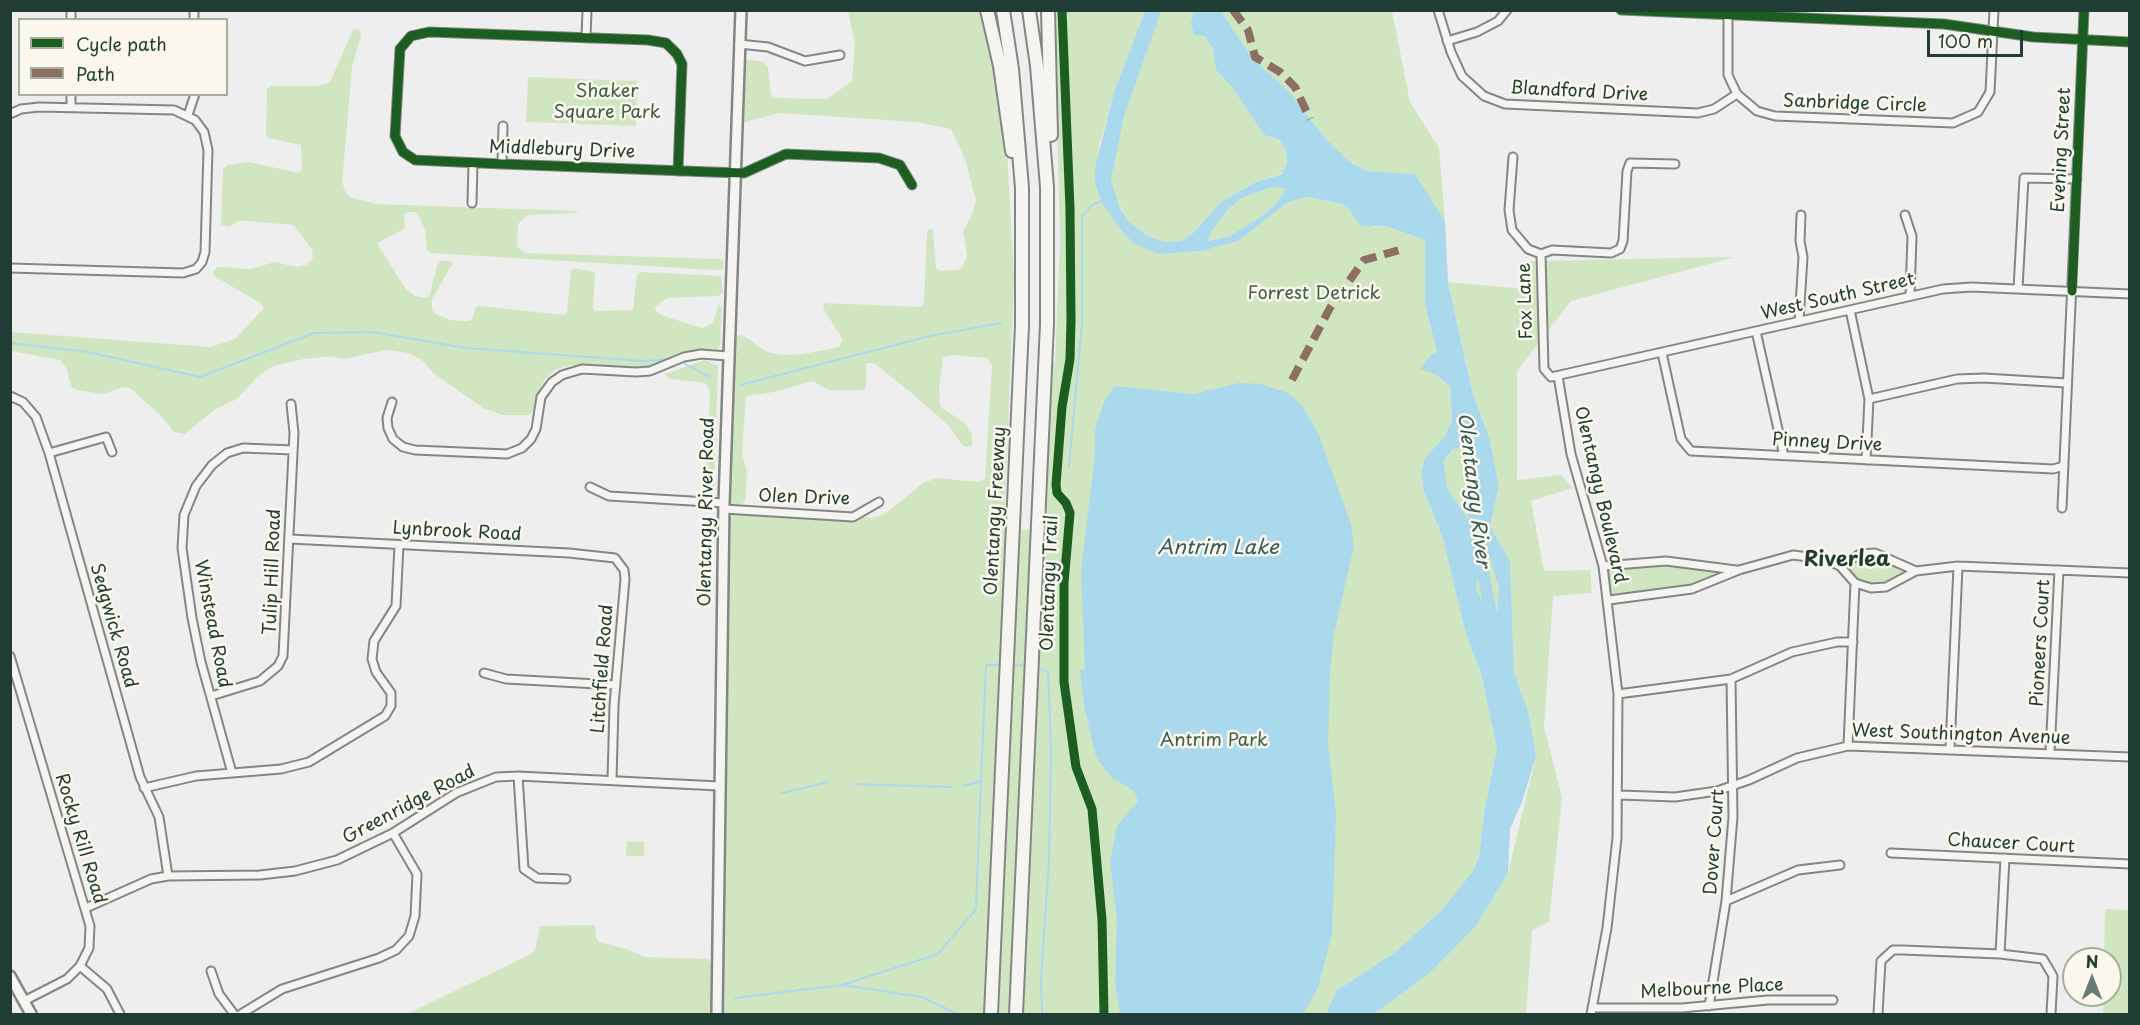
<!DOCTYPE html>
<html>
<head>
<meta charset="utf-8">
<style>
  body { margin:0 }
  #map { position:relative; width:2140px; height:1025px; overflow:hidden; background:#efeeee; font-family:"Playpen Sans",sans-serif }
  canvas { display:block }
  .frame { position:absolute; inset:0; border:12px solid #1f3d34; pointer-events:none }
  .legend { position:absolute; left:18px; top:18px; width:210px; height:78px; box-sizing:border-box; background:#fbf7ec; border:2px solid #a3ada2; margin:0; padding:8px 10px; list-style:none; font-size:18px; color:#1f3d34 }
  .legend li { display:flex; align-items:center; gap:12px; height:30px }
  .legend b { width:30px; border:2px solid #a3ada2 }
  .north { position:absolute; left:2062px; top:947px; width:60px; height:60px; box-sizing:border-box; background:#fbf7ec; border:2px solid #a3ada2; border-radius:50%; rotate:0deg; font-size:16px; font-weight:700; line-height:24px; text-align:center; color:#1f3d34 }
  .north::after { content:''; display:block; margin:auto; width:21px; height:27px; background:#687b75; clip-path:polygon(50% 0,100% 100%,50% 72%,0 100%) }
  .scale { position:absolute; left:1927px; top:30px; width:96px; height:27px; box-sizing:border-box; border:3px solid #1f3d34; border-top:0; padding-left:8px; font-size:18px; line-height:21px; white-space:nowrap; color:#1f3d34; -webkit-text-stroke:4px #fbf7ec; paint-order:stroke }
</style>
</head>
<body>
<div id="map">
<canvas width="2140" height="1025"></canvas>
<div class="frame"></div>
<ul class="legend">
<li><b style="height:8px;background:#1b5e20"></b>Cycle path</li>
<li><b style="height:8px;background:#8d6e63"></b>Path</li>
</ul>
<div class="north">N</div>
<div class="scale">100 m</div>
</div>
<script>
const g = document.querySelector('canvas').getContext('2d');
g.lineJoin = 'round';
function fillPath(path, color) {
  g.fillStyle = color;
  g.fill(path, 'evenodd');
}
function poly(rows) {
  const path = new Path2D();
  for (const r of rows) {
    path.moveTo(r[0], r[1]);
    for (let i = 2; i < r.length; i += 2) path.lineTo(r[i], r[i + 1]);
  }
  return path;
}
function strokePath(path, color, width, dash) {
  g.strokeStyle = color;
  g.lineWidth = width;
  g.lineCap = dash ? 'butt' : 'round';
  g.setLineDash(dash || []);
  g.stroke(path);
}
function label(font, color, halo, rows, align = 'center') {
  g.font = font + ' "Playpen Sans",sans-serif';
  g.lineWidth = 5;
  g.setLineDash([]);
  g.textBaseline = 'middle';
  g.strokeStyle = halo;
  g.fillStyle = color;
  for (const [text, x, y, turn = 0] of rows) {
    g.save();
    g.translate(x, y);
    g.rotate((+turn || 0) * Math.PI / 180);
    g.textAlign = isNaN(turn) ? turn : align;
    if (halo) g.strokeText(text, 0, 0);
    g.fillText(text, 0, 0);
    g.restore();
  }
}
fillPath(poly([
  [848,11,983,11,989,29,1007,150,1014,278,1004,528,1038,531,1046,362,1055,362,1060,241,1054,11,1060,11,1063,126,1063,11,1145,11,1114,92,1099,147,1095,183,1101,201,1159,254,1203,251,1238,241,1288,202,1308,197,1342,204,1352,211,1355,219,1374,227,1386,226,1425,240,1425,305,1437,352,1435,374,1450,386,1452,421,1445,436,1425,458,1421,474,1424,491,1442,536,1466,634,1481,673,1497,749,1484,812,1479,856,1473,871,1443,909,1394,953,1336,991,1326,1014,723,1014,724,972,716,972,724,509,872,518,885,514,923,483,937,478,979,482,985,479,992,366,987,358,951,355,943,358,939,389,940,406,967,425,972,435,972,445,969,447,963,446,949,426,909,391,874,363,869,363,866,364,866,388,863,390,829,390,812,381,774,392,746,396,742,453,747,472,745,501,741,505,731,504,728,500,735,336,742,335,767,352,783,355,803,354,839,347,843,340,823,308,824,303,921,307,924,303,927,232,929,229,933,230,936,268,940,271,957,270,963,267,967,255,963,231,972,215,976,200,965,159,951,129,916,122,780,113,741,123,742,65,746,59,763,62,768,68,771,95,776,98,827,99,852,81,855,44],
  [1161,11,1197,11,1193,14,1213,49,1216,70,1232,87,1264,135,1278,139,1286,149,1287,162,1282,173,1256,182,1221,202,1193,233,1182,241,1165,242,1147,236,1128,221,1113,193,1111,180,1119,132,1143,57],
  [1221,11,1392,11,1410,102,1439,148,1445,221,1415,174,1367,171,1351,163,1327,140,1299,105,1252,58],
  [354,28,360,31,361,35,352,67,342,183,349,197,377,204,575,211,579,213,527,215,518,224,517,246,524,253,721,259,724,261,723,269,716,270,430,253,427,250,425,230,418,215,415,212,407,212,404,215,405,227,402,230,377,243,405,288,415,296,425,298,429,296,437,266,440,261,450,261,453,263,432,299,432,307,434,313,450,320,466,321,472,320,476,307,479,306,564,315,567,312,571,270,574,268,595,272,593,308,596,311,633,310,637,274,640,272,721,276,723,293,718,296,667,298,655,307,656,311,664,316,702,328,713,323,719,304,722,307,720,346,717,349,640,368,571,365,555,370,545,379,538,393,534,411,530,415,502,415,483,408,433,373,422,360,408,353,386,350,344,359,332,356,304,359,273,366,258,376,237,399,214,410,185,434,174,432,162,417,130,388,124,387,103,394,76,390,71,387,66,367,60,360,11,351,11,332,210,347,235,339,263,309,262,304,214,276,213,272,218,267,250,269,275,262,296,267,306,265,313,258,312,249,293,225,248,221,238,221,229,227,221,225,223,169,228,165,248,162,300,173,302,169,301,145,269,138,266,135,267,89,271,86,319,86,330,82],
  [528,77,637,81,636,126,526,122],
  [1272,187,1287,188,1276,204,1259,218,1228,237,1208,241,1212,230,1229,208,1244,197],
  [1735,257,1571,301,1517,371,1517,480,1561,475,1573,488,1531,501,1544,571,1590,570,1592,593,1553,596,1544,727,1562,797,1549,922,1532,930,1526,1014,1374,1014,1432,971,1476,926,1508,873,1536,756,1529,714,1514,672,1510,561,1490,526,1499,485,1490,440,1472,391,1448,282,1526,289,1531,261],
  [705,360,718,366,714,487,710,491,706,489,710,392,707,385,701,382,670,379,665,374],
  [1464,446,1475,455,1479,490,1499,587,1497,614,1483,603,1476,589,1480,566,1464,512,1447,489,1444,460,1452,450],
  [1875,553,1916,571,1886,587,1855,583,1840,566,1847,560],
  [1666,561,1738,570,1692,589,1609,600,1604,566],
  [627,841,644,842,644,856,626,856],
  [2105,909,2129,910,2129,1014,2103,1014,2104,995,2110,995,2110,959,2104,959],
  [595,925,596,939,600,942,626,949,645,957,708,959,712,964,713,1014,407,1014,529,955,535,950,540,926]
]), '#d0e6c1');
fillPath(poly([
  [1145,11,1161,11,1124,116,1111,180,1119,206,1128,221,1147,236,1165,242,1182,241,1193,233,1221,202,1256,182,1282,174,1287,162,1286,149,1278,139,1264,135,1232,87,1216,70,1213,49,1205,36,1194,35,1191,23,1193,14,1197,10,1221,11,1252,58,1288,91,1327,140,1351,163,1367,171,1415,174,1445,221,1448,282,1472,391,1490,440,1499,485,1490,526,1510,561,1514,672,1529,714,1536,756,1522,802,1510,829,1508,873,1476,926,1432,971,1374,1014,1326,1014,1336,991,1394,953,1443,909,1473,871,1479,856,1484,812,1497,749,1481,673,1466,634,1442,536,1424,491,1421,474,1425,458,1445,436,1452,421,1450,386,1435,374,1420,369,1431,355,1437,352,1425,305,1425,240,1386,226,1362,226,1355,219,1351,211,1342,204,1308,197,1288,202,1238,241,1203,251,1159,254,1133,243,1117,225,1101,201,1095,183,1095,168,1114,92],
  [1272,187,1286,189,1276,204,1259,218,1228,237,1208,241,1212,230,1229,208,1244,197],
  [1464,446,1475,455,1480,527,1499,587,1497,613,1483,603,1476,589,1480,566,1473,534,1464,512,1447,489,1444,460,1452,450],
  [1239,383,1261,384,1288,393,1302,405,1318,433,1351,524,1354,546,1334,634,1330,673,1328,744,1336,814,1332,934,1318,988,1303,1014,1120,1014,1115,983,1117,919,1110,862,1117,826,1138,801,1134,791,1111,777,1096,757,1084,706,1080,670,1085,669,1081,571,1095,454,1095,429,1104,401,1115,386,1194,394]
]), '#aad8ed');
strokePath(poly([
  [10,343,88,352,200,377,314,333,372,332,466,348,643,361,672,359],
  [685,364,710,377],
  [740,385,930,336,1001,323],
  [1069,466,1082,323,1082,217,1091,206,1103,200],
  [1011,665,1027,666],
  [1035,667,1048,672,1051,748,1049,861,1041,980,1042,1014],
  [855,784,952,787],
  [963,786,981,781,986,665,1003,665],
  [782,793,828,782],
  [842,985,938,954,976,909,981,781],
  [735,998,842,985,922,997,957,1014]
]), '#aad8ed', 2);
strokePath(poly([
  [1466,434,1473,471,1474,525,1493,624]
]), '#aad8ed', 12);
const street = poly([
  [194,10,194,20],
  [1438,10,1451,52,1462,76,1484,96,1505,104,1698,113,1714,109,1737,94],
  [1621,10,1944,24,2033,37,2130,42],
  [1728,15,1728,75,1737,94,1757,111,1775,116,1953,123,1978,112,1990,92,1994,10],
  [71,20,71,10],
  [586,38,587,10],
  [1447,41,1477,32,1498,21,1507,10],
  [739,44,768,47,805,61,840,55],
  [71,107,71,94],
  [10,114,21,109,39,107,174,110,195,120,204,132,208,150,205,252,202,262,196,269,183,273,10,268],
  [188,115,195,94],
  [1513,157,1509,210,1512,230,1528,249,1541,254,1552,250,1611,253,1620,249,1623,241,1627,171,1630,163,1675,164],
  [502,164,503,126],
  [678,171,682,64,677,54,666,43,648,40,429,32,411,36,400,49,395,136,403,152,415,160,502,164,711,172,744,173,786,154,879,158,900,165,912,185],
  [472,203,473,163],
  [1905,215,1912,236,1910,295],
  [1541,254,1544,369,1551,377,1943,289,1971,287,2130,294],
  [2018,289,2024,178,2077,179],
  [1850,310,1869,399,1866,460],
  [1799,321,1803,257,1800,241,1801,215],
  [1756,331,1784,456],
  [1662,353,1681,439,1691,451,2053,469,2064,466],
  [1558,376,1571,454,1603,566,1618,694,1617,838,1607,928,1591,1014],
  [10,396,23,402,36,417,49,453,140,777,159,817,168,876],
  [1869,399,1957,379,1984,378,2067,383],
  [392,402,387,418,388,428,393,439,403,447,415,450,507,454,522,448,531,439,536,429,541,397,552,382,562,375,582,369,636,372,650,371,684,357,701,354,728,356],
  [49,453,106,437,112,452],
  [590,487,609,496,724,503],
  [2062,508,2084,10],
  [724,509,853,517,879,502],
  [290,539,569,553,615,558,624,570,625,579,614,705,612,780],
  [1603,566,1666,561,1736,570],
  [1840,566,1860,554,1875,553,1916,571],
  [1609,600,1692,589,1739,570,1793,555,1823,559,1840,566,1855,583,1871,588,1886,587,1916,571,1958,566,2130,573],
  [10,656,90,926,89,948,80,966,67,979,24,1001],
  [484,673,506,679,616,685],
  [1618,694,1731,679,1792,652,1837,642,1853,642],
  [211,696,260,681,278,666,283,656,294,433,291,404],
  [1848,746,1855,583],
  [1950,748,1958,566],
  [2050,753,2059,570],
  [232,773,201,662,192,618,182,548,184,515,196,486,212,465,227,453,243,448,293,450],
  [518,776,524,869,537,878,566,879],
  [144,788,196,776,281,769,309,762,385,716,391,706,391,693,376,672,372,659,374,641,396,606,399,545],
  [1620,795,1675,797,1717,791,1749,780,1797,758,1848,746,2130,757],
  [1891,853,2130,864],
  [1726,901,1798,870,1840,865],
  [86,908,151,879,168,876,260,875,295,871,337,860,393,833,456,793,496,777,518,776,719,786],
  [2000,954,2005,858],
  [80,966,107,989,120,1014],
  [211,971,219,994,234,1014],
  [1709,1006,1726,901,1733,817,1731,679],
  [1592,1008,1682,1008,1768,1000,1833,1000],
  [241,1014,282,989,379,958,396,950,409,936,415,916,417,874,393,833],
  [1878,1014,1881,961,1893,950,1903,950,2000,954,2043,959,2053,976,2051,1014]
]);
const secondary = poly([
  [10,976,31,1014],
  [717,1014,724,503,741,10]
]);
const highway = poly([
  [987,10,1000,66,1012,151],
  [1048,10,1051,135],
  [991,1014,1022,325,1022,188,1012,69,1003,10],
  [1016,1014,1047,324,1047,187,1037,66,1029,10]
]);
strokePath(street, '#828786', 11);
strokePath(secondary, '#828786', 14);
strokePath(highway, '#828786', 16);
strokePath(street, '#f5f4f1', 7);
strokePath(secondary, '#f5f4f1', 9);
strokePath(highway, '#f5f4f1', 12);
strokePath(poly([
  [1233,10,1248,30,1255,57,1280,72,1295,87,1310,119],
  [1292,380,1330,308,1364,260,1403,249]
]), '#8d6e63', 8, [15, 8]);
strokePath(poly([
  [1062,10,1070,209,1071,321,1070,359,1062,407,1056,485,1057,493,1066,503,1070,513,1064,583,1064,682,1076,767,1092,809,1102,920,1104,1014],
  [1621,10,1944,24,2033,37,2130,42],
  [678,171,682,64,677,54,666,43,648,40,429,32,411,36,400,49,395,136,403,152,415,160,502,164,711,172,744,173,786,154,879,158,900,165,912,185],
  [2072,291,2084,10]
]), '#1b5e20', 9);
label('18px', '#3d5e49', '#fbf7ec', [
  ["Shaker",607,92],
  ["Square Park",607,113],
  ["Forrest Detrick",1314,294],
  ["Antrim Park",1214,741]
]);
label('18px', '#1f3d34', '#fbf7ec', [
  ["Blandford Drive",1579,92,3],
  ["Sanbridge Circle",1855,104,2],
  ["Middlebury Drive",562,150,2],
  ["Evening Street",2062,150,-87],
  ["West South Street",1838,297,-13],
  ["Fox Lane",1526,301,-92],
  ["Pinney Drive",1827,443,3],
  ["Olentangy Boulevard",1600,495,77],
  ["Olen Drive",804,498,2],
  ["Olentangy Freeway",996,511,-87],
  ["Olentangy River Road",707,512,-89],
  ["Lynbrook Road",457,532,3],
  ["Tulip Hill Road",273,572,-88],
  ["Olentangy Trail",1050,583,-88],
  ["Winstead Road",212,624,79],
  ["Sedgwick Road",113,626,74],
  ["Pioneers Court",2041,643,-87],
  ["Litchfield Road",603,669,-86],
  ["West Southington Avenue",1961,735,2],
  ["Greenridge Road",409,805,-28],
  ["Rocky Rill Road",80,839,73],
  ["Dover Court",1715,842,-86],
  ["Chaucer Court",2011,844,3],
  ["Melbourne Place",1712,989,-3]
]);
label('italic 20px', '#355a59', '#fbf7ec', [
  ["Olentangy River",1473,490,83],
  ["Antrim Lake",1218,548]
]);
label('bold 21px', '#1f3d34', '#fbf7ec', [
  ["Riverlea",1847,560]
]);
</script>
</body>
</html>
